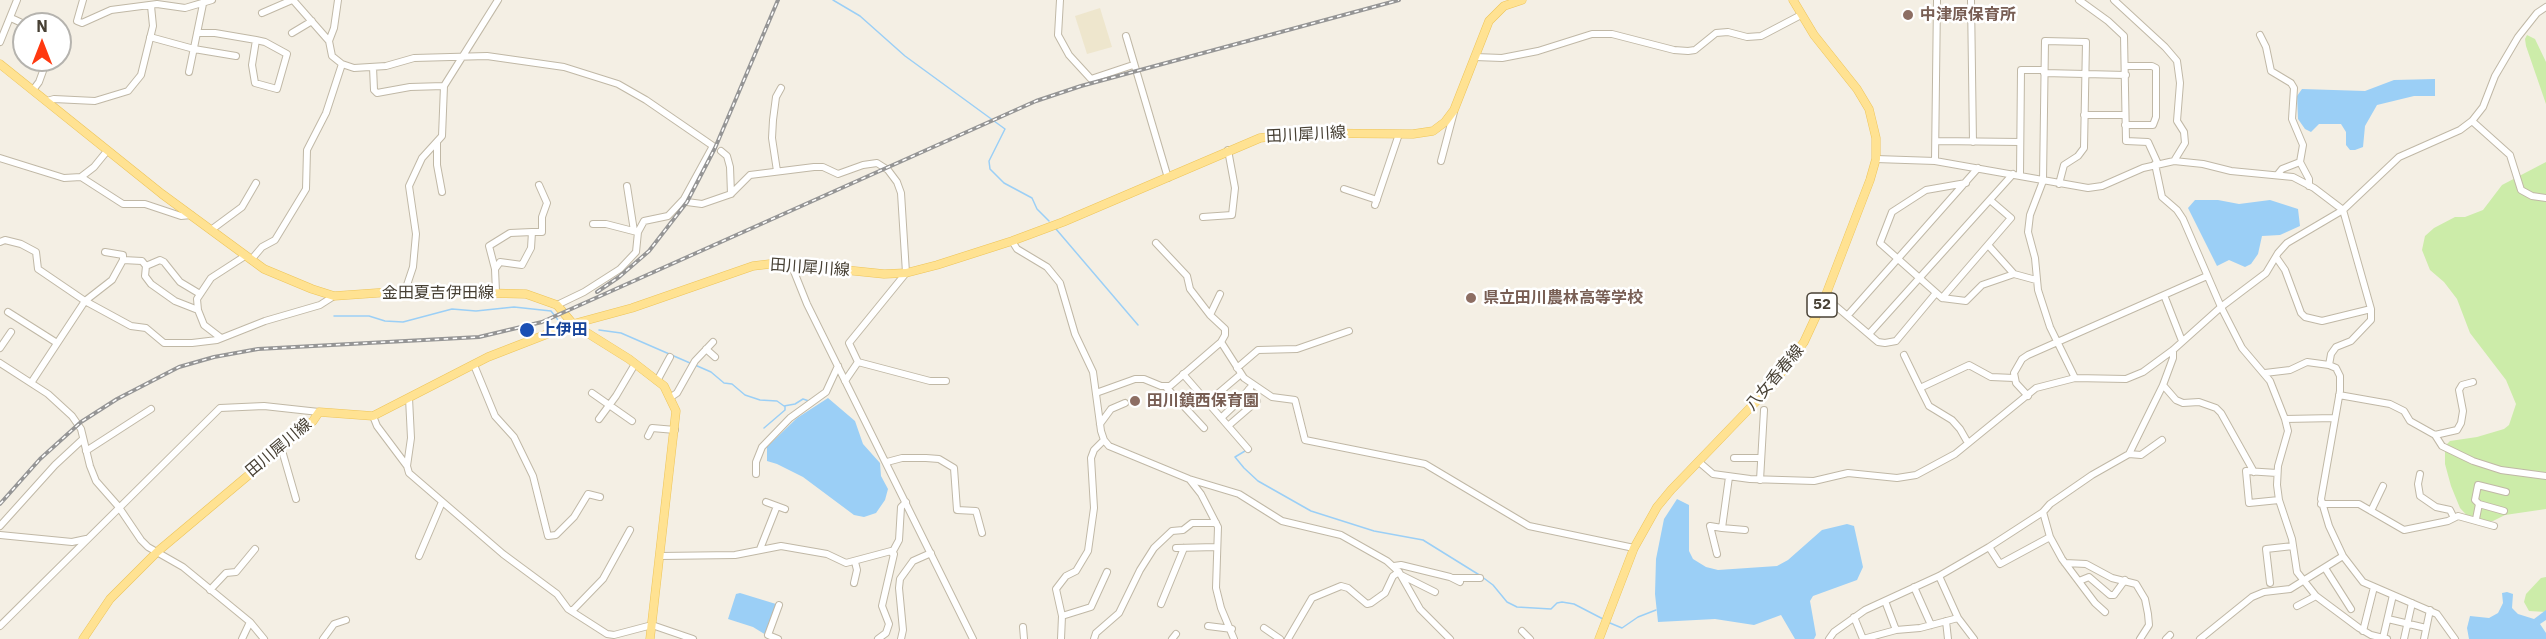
<!DOCTYPE html>
<html>
<head>
<meta charset="utf-8">
<style>
  body { margin:0 }
  #map { position:relative; width:2546px; height:639px; overflow:hidden; background:#f4efe4; font-family:"IBM Plex Sans",sans-serif }
  canvas { display:block }
  .north { position:absolute; left:12px; top:12px; width:60px; height:60px; box-sizing:border-box; background:#fff; border:2px solid #b5b3ae; border-radius:50%; rotate:0deg; font-size:16px; font-weight:700; line-height:24px; text-align:center; color:#474034 }
  .north::after { content:''; display:block; margin:auto; width:21px; height:27px; background:#ff3910; clip-path:polygon(50% 0,100% 100%,50% 72%,0 100%) }
</style>
</head>
<body>
<div id="map">
<canvas width="2546" height="639"></canvas>
<div class="north">N</div>
</div>
<script>
const g = document.querySelector('canvas').getContext('2d');
g.lineJoin = 'round';
function fillPath(path, color) {
  g.fillStyle = color;
  g.fill(path, 'evenodd');
}
function poly(rows) {
  const path = new Path2D();
  for (const r of rows) {
    path.moveTo(r[0], r[1]);
    for (let i = 2; i < r.length; i += 2) path.lineTo(r[i], r[i + 1]);
  }
  return path;
}
function strokePath(path, color, width, dash) {
  g.strokeStyle = color;
  g.lineWidth = width;
  g.lineCap = dash ? 'butt' : 'round';
  g.setLineDash(dash || []);
  g.stroke(path);
}
function label(font, color, halo, rows, align = 'center') {
  g.font = font + ' "IBM Plex Sans","Noto Sans JP",sans-serif';
  g.lineWidth = 5;
  g.setLineDash([]);
  g.textBaseline = 'middle';
  g.strokeStyle = halo;
  g.fillStyle = color;
  for (const [text, x, y, turn = 0] of rows) {
    g.save();
    g.translate(x, y);
    g.rotate((+turn || 0) * Math.PI / 180);
    g.textAlign = isNaN(turn) ? turn : align;
    if (halo) g.strokeText(text, 0, 0);
    g.fillText(text, 0, 0);
    g.restore();
  }
}
fillPath(poly([
  [1100,8,1112,47,1087,54,1075,16]
]), '#eee6cd');
fillPath(poly([
  [2527,35,2535,39,2546,62,2546,104,2526,46,2525,39],
  [2546,162,2546,509,2505,515,2493,521,2473,522,2460,508,2451,486,2445,464,2445,446,2450,441,2477,437,2504,429,2509,425,2516,404,2506,380,2470,333,2457,299,2444,282,2430,270,2422,250,2425,236,2434,228,2455,217,2465,217,2483,210,2502,185],
  [2546,577,2546,612,2529,611,2524,602,2526,594,2541,578]
]), '#cceca9');
fillPath(poly([
  [2435,79,2435,96,2414,96,2377,105,2365,126,2363,147,2355,150,2350,150,2346,145,2346,132,2341,124,2319,124,2311,132,2305,129,2298,119,2297,96,2302,89,2365,91,2394,80],
  [2195,200,2218,200,2239,204,2270,200,2298,209,2300,226,2280,235,2262,236,2258,254,2251,264,2245,267,2229,260,2217,266,2188,208],
  [828,398,855,421,863,444,880,463,881,476,888,489,885,500,876,513,864,517,854,515,803,477,777,464,767,461,767,447,797,418],
  [1677,499,1689,505,1689,551,1693,559,1706,567,1718,570,1777,566,1788,560,1822,530,1847,524,1854,526,1863,567,1857,580,1813,596,1810,601,1816,635,1814,639,1795,639,1781,615,1754,625,1715,619,1658,622,1655,594,1656,559,1664,519],
  [2507,592,2513,594,2512,608,2518,614,2534,619,2546,610,2546,620,2540,624,2546,633,2546,639,2469,639,2467,628,2470,616,2489,618,2498,613,2503,603,2502,593],
  [740,593,776,604,766,635,753,627,728,619,736,594]
]), '#9bcff6');
strokePath(poly([
  [833,0,860,16,905,56,1005,129,989,161,990,169,1004,183,1032,198,1037,209,1049,221],
  [1056,229,1138,325],
  [334,316,369,316,385,321,403,322,452,309,476,311,514,307,551,311,558,320],
  [599,330,621,333,690,363],
  [695,365,711,372,724,383,732,384,745,395,760,400,777,401,784,406,795,404,803,399,809,401],
  [764,428,785,410,785,407],
  [1245,451,1235,457,1244,468,1258,481,1311,511,1374,531,1423,540,1481,576,1493,585,1507,602,1517,607,1551,609,1557,603,1562,602,1574,604,1603,619],
  [1610,623,1622,628,1638,617,1656,610]
]), '#9bcff6', 1.5);
const minor = poly([
  [83,0,77,21,82,23,111,10,157,4,185,8,212,0],
  [293,0,329,41,332,56,342,64,354,68,386,66,414,58,487,56,564,67,618,84,646,100,713,146,684,199],
  [1060,0,1058,35,1069,55,1091,79,1133,65],
  [1971,0,1973,142],
  [2079,0,2108,21,2124,36,2126,141,2148,142,2158,164],
  [262,13,292,0],
  [11,18,24,24],
  [197,33,215,33,256,40,265,42,287,54,277,89,255,83,252,65,256,40],
  [292,33,312,21],
  [2260,35,2266,47,2271,71,2291,83,2294,88,2292,119,2303,145,2300,162,2309,179,2309,186],
  [1126,36,1168,178],
  [150,37,194,49,236,56],
  [329,41,334,28,338,0],
  [0,42,17,0],
  [1475,57,1502,58,1538,51,1592,34,1612,34,1674,50,1688,51,1695,50,1716,33,1728,32,1747,37,1761,36,1801,15],
  [373,67,374,90,377,93,410,87,444,86],
  [189,72,203,4],
  [2044,73,2126,75],
  [33,90,39,82,47,60],
  [47,101,54,99,95,101,128,91,141,75,153,26,151,6],
  [2084,115,2125,115],
  [2472,121,2510,155,2521,190,2532,196,2546,198],
  [2125,125,2153,125,2156,117,2156,68,2152,66,2126,66],
  [1937,141,2020,142],
  [437,143,437,165,442,192],
  [721,151,727,156,730,167,731,194],
  [0,158,64,178,81,177,123,204,145,204,181,216,191,215],
  [1876,159,1935,161,2088,188,2102,186,2143,168,2174,161,2185,143,2184,132,2177,121,2180,83,2177,61,2165,47,2114,0],
  [1441,161,1454,112],
  [1935,161,1937,0],
  [2174,161,2203,164,2231,171,2293,177,2314,188,2343,210,2371,309,2371,320,2351,341,2336,347,2331,354,2329,365],
  [2155,164,2162,197,2177,210,2183,219,2221,307,2242,348,2270,381,2285,419,2288,431,2278,466,2277,485,2279,500,2292,539,2297,572,2316,596,2359,628,2371,635,2387,639],
  [777,171,772,138,773,120,776,97,781,88],
  [2278,174,2282,169,2300,162],
  [2020,175,2021,70,2044,70],
  [81,177,94,167,107,151],
  [1966,183,1926,190,1892,212,1880,243,1942,298,1966,301,1982,285,2014,274,2036,280],
  [2059,184,2064,165,2078,156,2084,148,2086,42,2045,41,2043,181,2030,215,2028,232,2035,258,2038,290,2050,327,2075,378],
  [627,186,634,231],
  [1344,189,1377,200],
  [1375,205,1399,134],
  [1203,217,1232,215,1235,188,1228,150],
  [593,224,606,224,637,232],
  [211,230,242,207,256,183],
  [532,232,542,232,542,217,547,203,539,185],
  [1012,241,1017,249,1047,267,1060,283,1075,334,1093,372,1101,431,1104,440,1109,446,1189,479,1239,494,1282,521,1341,535,1387,561,1399,572,1420,609,1450,639],
  [0,242,5,240,21,244,36,252,38,269,85,301,112,280,123,260,142,261,146,266,145,276,151,284,175,301,198,310],
  [1988,245,2014,274],
  [105,252,123,255,123,260],
  [2276,257,2285,270,2301,313,2305,317,2322,321,2371,309],
  [251,260,262,247,275,240,306,189,307,150,326,113,342,64],
  [791,264,807,304,973,639],
  [146,266,160,260,164,262,180,282,200,294],
  [495,269,489,246,510,233,532,232,531,248,522,265,500,262,495,269,496,292],
  [405,291,413,267,416,234,409,186,422,158,442,136,444,86,498,0],
  [2164,295,2182,341],
  [1825,297,1878,342,1885,343,1896,341,1936,293],
  [1942,298,2011,218,1990,200],
  [557,305,584,292,620,269,636,252,638,232,644,221,668,216,684,199,687,202,702,204,731,194,750,175,814,167,823,167,838,174,863,165,877,163,888,170,897,182,901,193,906,273,849,343,858,362,845,381],
  [8,312,57,343],
  [1210,315,1220,294],
  [1848,315,1978,168],
  [1869,334,2013,174],
  [221,338,204,325,198,310,197,299,211,278,245,256],
  [1221,342,1244,378,1272,397,1295,400,1305,440,1425,464,1529,526,1634,548],
  [0,348,11,332],
  [706,349,715,357],
  [1904,355,1920,388],
  [858,362,930,381,946,381],
  [0,363,48,394,72,416,81,429,90,466,96,481,118,506,141,540,148,547,183,567,250,622,264,639],
  [474,365,495,416,514,437,533,476,548,536,556,535,574,517,588,494,600,497],
  [1237,368,1258,350,1297,349,1349,331],
  [2265,373,2290,370,2307,362,2329,365,2336,368,2340,376,2340,391,2321,499,2329,526,2343,556,2363,582,2437,614,2455,639],
  [1183,374,1248,449],
  [657,381,670,357],
  [31,383,85,301,131,326,146,328,164,343,192,343,217,340,265,321,320,305,334,296],
  [2163,385,2176,400,2183,403,2199,402,2216,408,2221,413,2254,472],
  [1166,387,1204,428],
  [592,393,632,421],
  [1096,393,1135,379,1144,379,1161,386,1170,386,1221,342,1225,335,1225,329,1210,315,1190,289,1187,276,1156,243],
  [2339,395,2390,404,2404,411,2410,421,2435,435,2457,430,2461,423,2463,411,2459,390,2462,385,2473,382],
  [2028,396,2016,383,2014,373,2022,359,2028,355,2207,276],
  [671,397,677,393,695,361,713,342],
  [1208,402,1241,374],
  [373,416,377,426,407,466,409,473,503,554,557,594,568,609,607,634,614,635,652,625,693,639],
  [1221,418,1240,400,1250,388],
  [599,419,616,396,635,364],
  [2285,419,2335,418],
  [1100,424,1111,409,1125,403],
  [1228,426,1257,401,1249,389],
  [2435,435,2442,446,2473,461,2501,470,2546,476],
  [648,436,652,428,675,430],
  [1968,443,1960,429,1952,420,1929,406,1920,388,1969,365,1991,377,2014,378],
  [281,447,296,499],
  [86,451,151,409],
  [2129,454,2141,455,2162,440],
  [1734,458,1761,458],
  [887,462,902,458,926,458,939,459,954,468,957,510,976,511,982,533],
  [1699,462,1713,474,1750,479,1814,481,1848,473,1897,478,1916,475,1955,454,2036,388,2075,378,2126,379,2143,372,2173,350,2221,307,2266,273,2278,253,2287,243,2343,210,2399,157,2460,130,2472,121,2483,107,2495,76,2518,37,2537,13,2546,7],
  [407,466,411,438,409,398],
  [2277,473,2246,471,2249,503,2279,500],
  [756,474,756,462,762,447,790,418,826,392,838,366],
  [2420,474,2418,484,2420,496,2436,507,2450,510,2454,518],
  [1729,477,1722,528,1745,530],
  [1190,480,1201,494,1218,527,1216,588,1221,608,1234,639],
  [1760,480,1764,410],
  [766,502,785,509],
  [2321,504,2359,504,2404,530,2448,521,2458,516,2494,526],
  [2479,504,2504,511],
  [2371,511,2383,486],
  [2476,519,2479,504,2475,500,2478,485,2506,492],
  [0,526,55,465,83,439],
  [0,535,72,542,86,539],
  [2050,537,2062,559,2095,603,2105,612],
  [1989,547,2000,564,2050,537,2043,512],
  [1176,548,1216,547],
  [760,549,777,506],
  [892,553,899,540,901,507,906,502],
  [1717,554,1710,526,1722,528],
  [419,556,442,502],
  [660,556,735,555,781,546,827,554,846,563,891,551,894,554,882,606,889,624,886,633,878,639],
  [2065,563,2086,564,2112,578,2136,584,2145,599,2148,614,2149,625,2140,639],
  [1394,566,1401,565,1450,577,1460,582],
  [2325,568,2351,609],
  [1401,575,1435,592],
  [1939,576,1958,618,1974,639],
  [1453,578,1480,578],
  [2079,581,2089,577,2110,595,2114,595,2125,580],
  [854,583,857,570,855,562],
  [2270,583,2266,549,2293,546],
  [1914,587,1931,625],
  [210,590,226,573,236,572,255,549],
  [1885,601,1896,630],
  [1161,604,1184,548],
  [2297,606,2316,596],
  [572,611,603,579,630,530],
  [1062,616,1091,607,1107,572],
  [1854,617,1863,639],
  [2388,619,2426,628],
  [1946,621,1948,639],
  [0,626,220,408,264,406,319,412],
  [1208,626,1232,629],
  [1023,627,1024,639],
  [1264,628,1280,639],
  [1522,631,1530,639],
  [2363,631,2374,587],
  [2383,638,2393,595],
  [242,639,250,622],
  [323,639,334,624,346,620],
  [778,639,768,635,779,605],
  [901,639,903,630,899,588,900,579,913,561,931,553],
  [1061,639,1062,616,1056,589,1066,576,1076,571,1088,551,1094,508,1091,458,1094,450,1104,440],
  [1094,639,1096,633,1119,613,1140,570,1154,548,1172,531,1183,530,1192,523,1216,523],
  [1172,639,1176,634],
  [1288,639,1312,598,1341,586,1348,588,1367,604,1371,603,1385,593,1393,576,1399,572],
  [1829,639,1834,632,1865,610,1939,576,1989,547,2043,512,2050,504,2092,475,2129,454,2163,385,2173,358,2173,350],
  [1863,639,1896,630,1920,628,1958,618],
  [2166,639,2170,635],
  [2200,639,2252,597,2264,592,2290,589,2343,556],
  [2404,639,2412,603],
  [2424,639,2430,610]
]);
const major = poly([
  [0,64,162,194,264,269,312,289,334,296,405,291,526,294,557,305,573,324,629,359,664,386,676,411,650,639],
  [83,639,110,599,157,552,313,421,319,412,373,416,488,357,573,324,632,308,753,266,778,263,884,274,906,273,937,265,1012,241,1063,222,1260,138,1300,133,1413,134,1433,131,1445,122,1454,110,1489,21,1504,6,1522,0],
  [1599,639,1634,548,1657,507,1671,490,1772,385,1804,342,1825,297,1870,180,1876,159,1876,138,1869,109,1857,89,1814,35,1793,0]
]);
strokePath(minor, '#c0b8a6', 8);
strokePath(major, '#edc459', 9);
strokePath(minor, '#fff', 6);
strokePath(major, '#ffe292', 8);
const rail = poly([
  [597,292,619,277,649,251,687,202,715,148,778,0],
  [0,504,40,459,81,422,117,399,179,367,214,357,258,349,479,337,542,322,1036,101,1081,86,1399,0]
]);
strokePath(rail, '#959595', 4);
strokePath(rail, '#fff', 1.5, [4.5]);
for (const [x, y, r, color] of [
  [1908,15,6,"#8d6e63"],
  [1471,298,6,"#8d6e63"],
  [527,330,8,"#1a4fb4"],
  [1135,401,6,"#8d6e63"]
]) {
  const dot = new Path2D();
  dot.arc(x, y, r, 0, 2 * Math.PI);
  g.fillStyle = color;
  g.fill(dot);
  strokePath(dot, '#fff', 2);
}
for (const [x, y, w] of [
  [1822,305,30]
]) {
  const box = new Path2D();
  box.roundRect(x - w / 2, y - 12, w, 24, 4.5);
  g.fillStyle = '#fff';
  g.fill(box);
  strokePath(box, '#474034', 1.5);
}
label('bold 15px', '#474034', null, [
  ["52",1822,305]
]);
label('bold 16px', '#785e54', '#fff', [
  ["中津原保育所",1920,15],
  ["県立田川農林高等学校",1483,298],
  ["田川鎮西保育園",1147,401]
], 'left');
label('16px', '#474034', '#fff', [
  ["田川犀川線",1306,135,-3],
  ["田川犀川線",810,268,4],
  ["金田夏吉伊田線",438,293],
  ["八女香春線",1775,378,-50],
  ["田川犀川線",279,448,-40]
]);
label('bold 16px', '#164399', '#fff', [
  ["上伊田",540,330]
], 'left');
</script>
</body>
</html>
